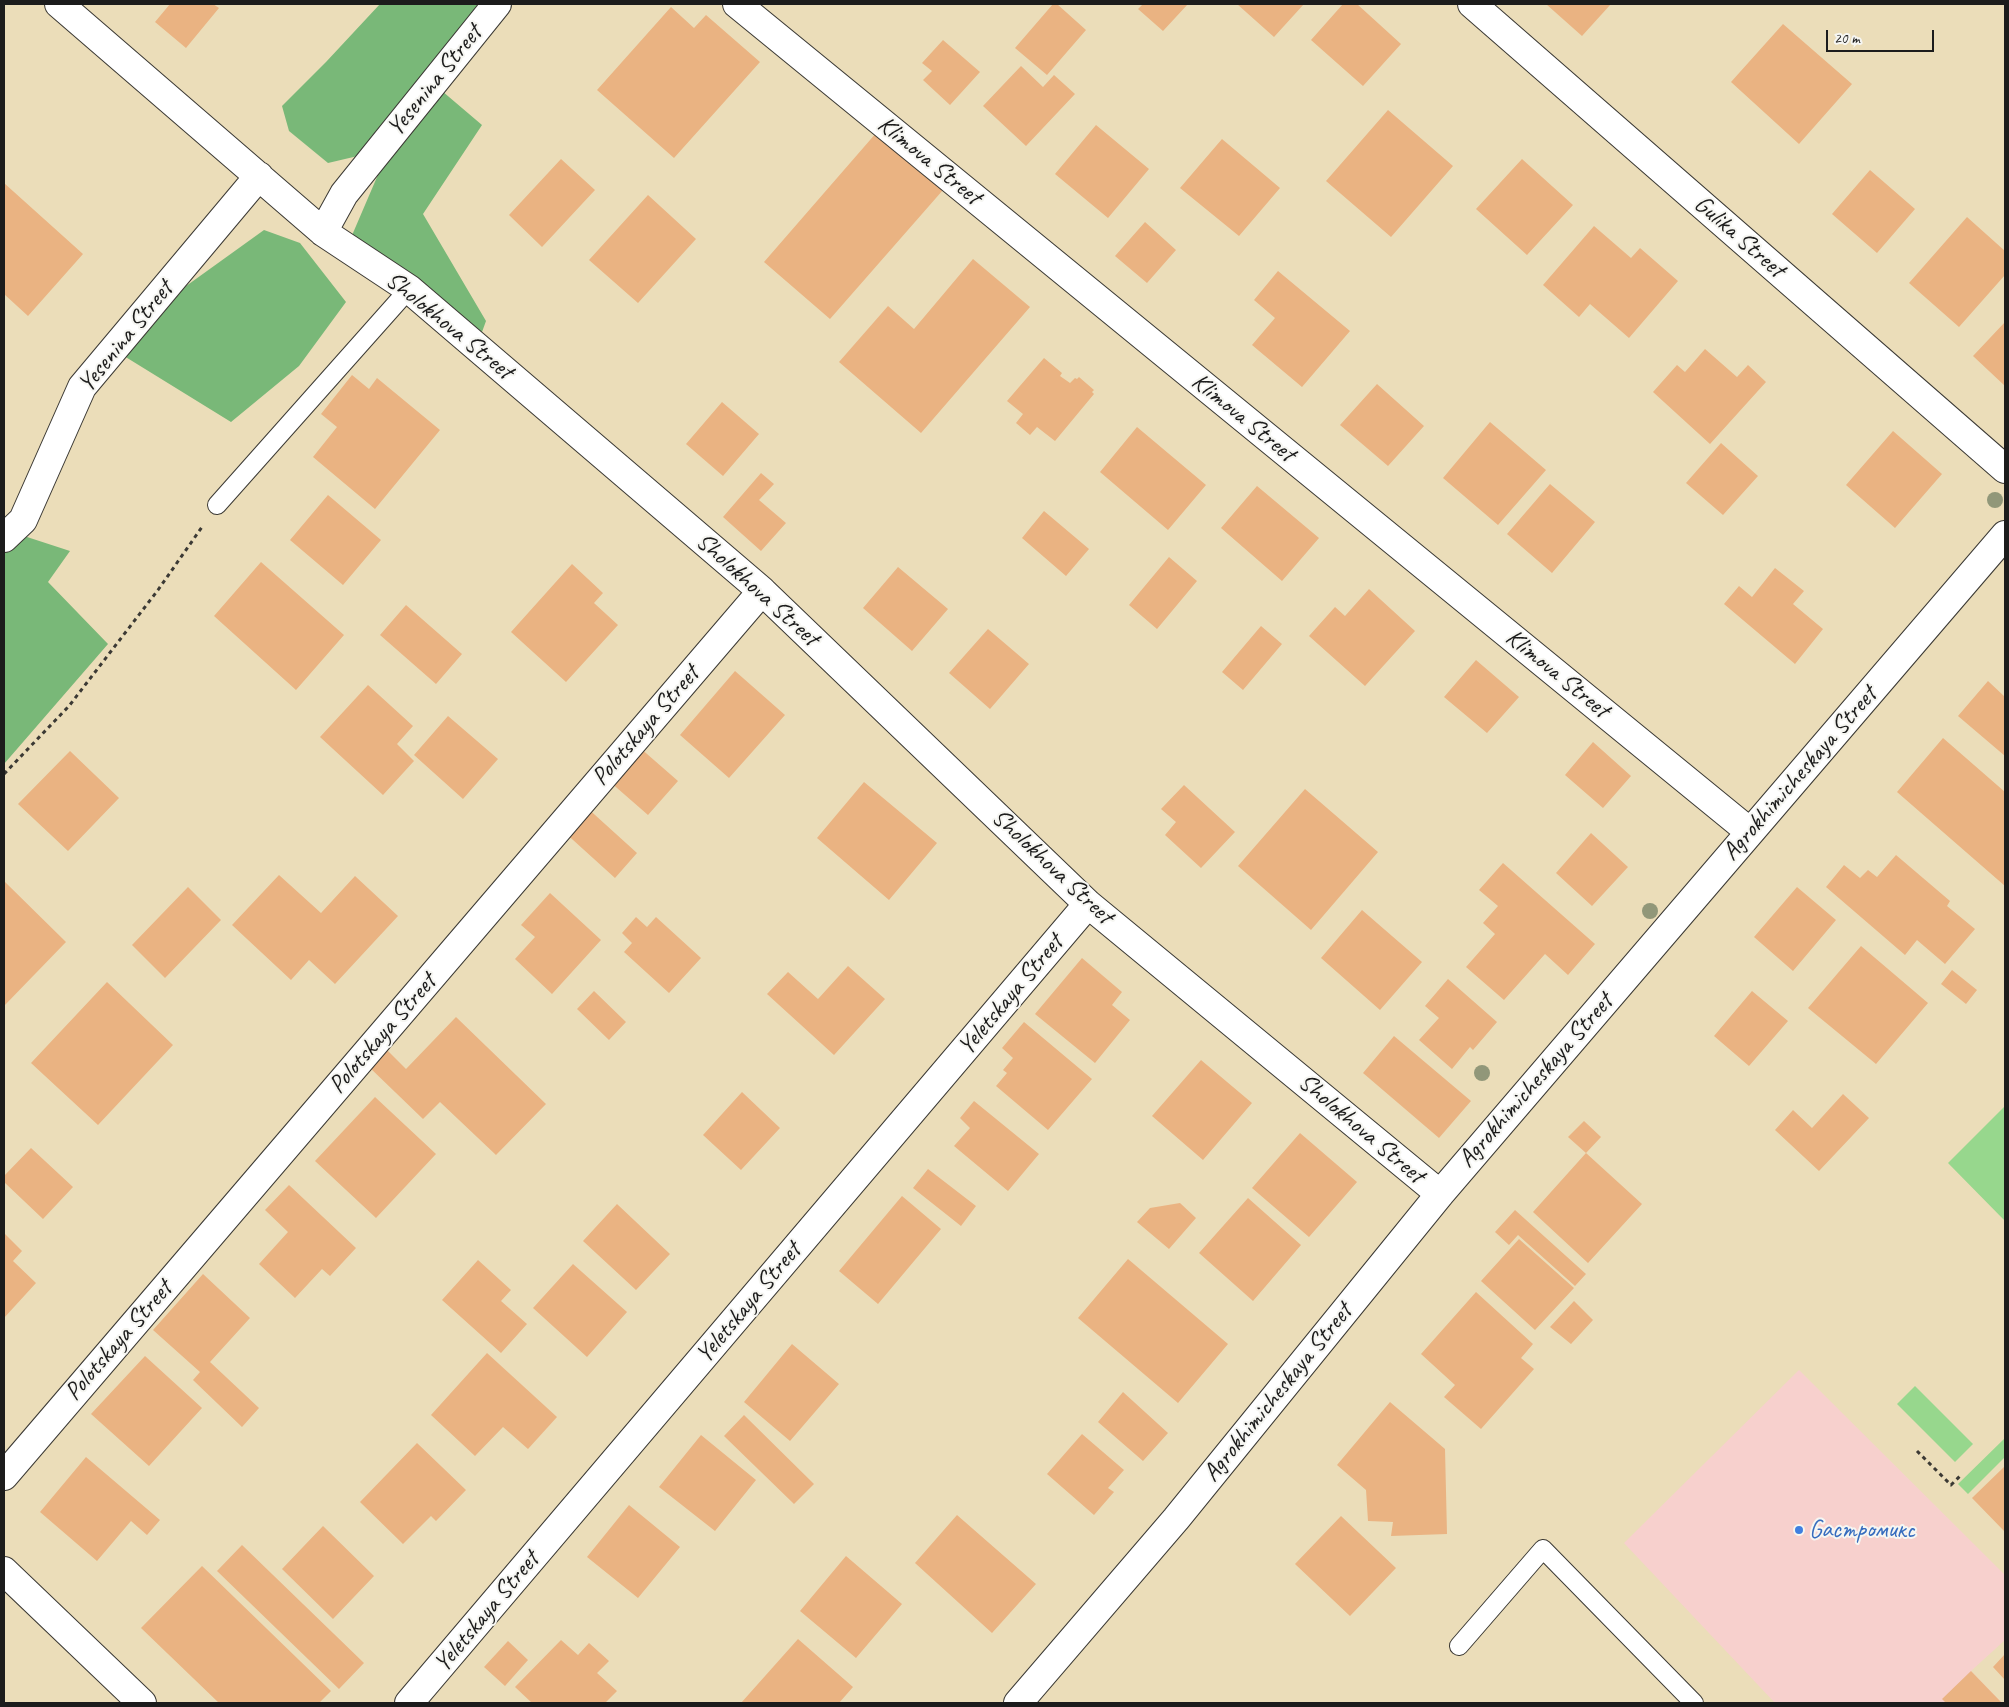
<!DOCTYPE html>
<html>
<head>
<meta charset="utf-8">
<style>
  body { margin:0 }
  #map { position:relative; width:2009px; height:1707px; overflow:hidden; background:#ebddb9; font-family:Caveat,sans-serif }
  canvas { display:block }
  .frame { position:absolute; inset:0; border:5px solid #1c1c1c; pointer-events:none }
  .scale { position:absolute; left:1826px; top:30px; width:108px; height:22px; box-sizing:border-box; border:2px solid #1c1c1c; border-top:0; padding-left:6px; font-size:15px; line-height:18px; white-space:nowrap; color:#1c1c1c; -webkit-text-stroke:4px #f6f6f2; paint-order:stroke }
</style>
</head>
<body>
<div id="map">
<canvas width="2009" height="1707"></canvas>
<div class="frame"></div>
<div class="scale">20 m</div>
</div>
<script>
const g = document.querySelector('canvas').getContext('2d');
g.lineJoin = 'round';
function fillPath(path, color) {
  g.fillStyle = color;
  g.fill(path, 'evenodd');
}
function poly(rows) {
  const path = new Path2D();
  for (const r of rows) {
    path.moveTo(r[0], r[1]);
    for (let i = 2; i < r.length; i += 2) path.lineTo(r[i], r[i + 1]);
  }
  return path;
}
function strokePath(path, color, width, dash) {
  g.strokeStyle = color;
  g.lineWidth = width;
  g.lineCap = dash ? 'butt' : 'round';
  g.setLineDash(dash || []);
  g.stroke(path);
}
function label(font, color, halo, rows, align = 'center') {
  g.font = font + ' Caveat,sans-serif';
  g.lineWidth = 4;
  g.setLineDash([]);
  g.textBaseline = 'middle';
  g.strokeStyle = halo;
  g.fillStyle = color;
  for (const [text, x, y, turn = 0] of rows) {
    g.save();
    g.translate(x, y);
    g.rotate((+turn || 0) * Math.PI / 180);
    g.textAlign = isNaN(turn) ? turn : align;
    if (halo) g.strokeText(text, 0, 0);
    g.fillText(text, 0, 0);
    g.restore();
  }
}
fillPath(poly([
  [1799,1370,2005,1575,2005,1640,1971,1671,2002,1703,1775,1703,1624,1543]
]), '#f7d0cd');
fillPath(poly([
  [2005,1106,2005,1221,1948,1163],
  [1915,1386,1973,1444,1955,1462,1897,1404],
  [2005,1438,2005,1457,1968,1494,1958,1484]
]), '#97d78d');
fillPath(poly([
  [380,4,487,4,362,155,328,163,289,131,282,106,326,62],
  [442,91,482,125,423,214,486,321,474,354,350,240,380,170],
  [264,230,300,243,346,302,299,366,231,422,124,356,175,294],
  [24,536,70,551,48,582,108,644,4,764,4,553]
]), '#79b878');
fillPath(poly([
  [170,4,213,4,219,8,186,48,155,22],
  [1053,4,1057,4,1086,30,1047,75,1015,48],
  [1143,4,1188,4,1163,31,1138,9],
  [1237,4,1304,4,1274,37],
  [1343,4,1357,4,1401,44,1363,86,1311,40],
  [1546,4,1611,4,1582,36],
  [671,7,694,28,706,15,760,62,674,158,597,90],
  [1783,24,1852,84,1799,144,1731,82],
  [943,40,980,72,950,105,923,80,932,71,922,63],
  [1021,66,1043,87,1054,75,1075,94,1026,146,983,106],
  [1388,110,1453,166,1391,237,1326,181],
  [1096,125,1149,169,1108,218,1055,174],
  [877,132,943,190,830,319,764,262],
  [1222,139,1280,188,1239,236,1180,188],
  [561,159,595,190,542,247,509,215],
  [1522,159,1573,205,1527,255,1476,209],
  [1870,170,1915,209,1877,253,1832,214],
  [4,183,83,254,28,316,4,294],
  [648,195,696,239,638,303,589,260],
  [1967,217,2005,251,2005,275,1959,327,1909,283],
  [1145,222,1176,250,1147,283,1115,256],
  [1594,226,1631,258,1640,248,1678,281,1629,338,1590,304,1579,317,1543,285],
  [973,259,1030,307,921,433,839,362,888,306,914,329],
  [1278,271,1350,331,1302,387,1252,345,1275,318,1254,300],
  [2005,322,2005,386,1973,356],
  [1705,349,1737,377,1748,365,1766,382,1710,444,1653,392,1677,365,1685,372],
  [1044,358,1062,373,1060,376,1070,383,1075,378,1077,379,1079,377,1094,390,1092,392,1094,394,1055,441,1037,427,1030,435,1016,423,1023,414,1007,401],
  [352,375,369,389,377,378,440,430,375,509,313,457,337,427,321,414],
  [1377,384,1424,426,1388,466,1340,425],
  [722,402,759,434,723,476,686,444],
  [1490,422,1546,470,1498,525,1443,478],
  [1137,427,1206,485,1168,530,1100,472],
  [1893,431,1942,474,1895,528,1846,485],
  [1721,443,1758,476,1723,515,1686,483],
  [761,473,774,484,759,500,786,523,761,551,723,517],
  [1550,484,1595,522,1552,573,1507,534],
  [1257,486,1319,538,1282,581,1221,528],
  [328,495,381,540,343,585,290,540],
  [1044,511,1089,549,1066,576,1022,538],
  [1169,557,1197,581,1157,629,1129,605],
  [261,562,344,635,296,690,214,616],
  [572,564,603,593,594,603,618,625,566,682,511,632],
  [898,567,948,609,912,651,863,608],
  [1775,568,1804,591,1793,604,1823,629,1795,664,1724,604,1739,586,1752,597],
  [1369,589,1415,631,1365,686,1309,636,1335,607,1345,616],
  [406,605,462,654,436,684,380,635],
  [1261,626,1282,644,1243,690,1222,672],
  [988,629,1029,664,990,709,949,673],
  [1476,660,1519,697,1487,733,1444,697],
  [735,671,785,715,729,778,680,735],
  [1988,681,2005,697,2005,756,1958,716],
  [368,685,413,726,397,744,414,761,383,795,320,737],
  [448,716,498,759,463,799,414,755],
  [1943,738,2005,792,2005,886,1897,792],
  [1593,742,1631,776,1603,808,1565,775],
  [639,747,678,781,648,815,609,781],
  [70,751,119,798,68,851,18,804],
  [864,782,937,843,889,900,817,838],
  [1184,785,1235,832,1201,868,1165,835,1176,822,1161,809],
  [1305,789,1378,852,1311,930,1238,866],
  [584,805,637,853,615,878,562,830],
  [1591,833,1628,867,1592,906,1556,873],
  [1896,855,1950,901,1947,906,1975,929,1945,964,1917,940,1905,955,1826,887,1844,865,1860,878,1868,870,1877,877],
  [1503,863,1595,944,1568,975,1545,954,1504,1000,1466,967,1495,934,1483,923,1498,906,1479,890],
  [279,875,321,913,355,876,398,916,335,984,309,960,291,980,232,925],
  [4,881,66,942,4,1006],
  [188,887,221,920,165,978,132,945],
  [1797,887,1836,920,1793,971,1754,937],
  [550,893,601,940,552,994,515,959,535,937,521,925],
  [1362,910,1422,962,1380,1010,1321,958],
  [636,917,647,927,656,917,701,958,669,993,624,952,632,943,622,933],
  [1861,946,1928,1003,1876,1064,1808,1008],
  [1082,958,1122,992,1112,1005,1130,1020,1095,1063,1035,1014],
  [848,966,885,999,834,1055,767,994,788,972,818,999],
  [1952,970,1977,990,1966,1004,1941,984],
  [1448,979,1497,1022,1473,1050,1470,1047,1452,1069,1419,1040,1439,1018,1425,1006],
  [107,982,173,1045,98,1125,31,1063],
  [594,991,626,1022,609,1040,577,1009],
  [1752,991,1788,1021,1749,1066,1714,1036],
  [456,1017,546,1104,496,1155,440,1102,423,1119,367,1065,384,1047,406,1069],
  [1024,1022,1092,1079,1048,1130,996,1086,1007,1073,1003,1070,1013,1058,1002,1048],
  [1394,1036,1471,1101,1439,1138,1363,1073],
  [1201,1060,1252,1103,1203,1160,1152,1116],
  [742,1092,780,1128,741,1170,703,1135],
  [1843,1094,1869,1118,1819,1171,1775,1130,1793,1110,1812,1128],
  [375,1097,436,1154,376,1218,315,1161],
  [974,1101,1039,1154,1008,1191,954,1146,970,1128,960,1118],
  [1584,1121,1601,1137,1586,1153,1642,1204,1588,1263,1533,1212,1586,1153,1568,1137],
  [1300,1133,1357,1182,1309,1237,1252,1188],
  [31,1148,73,1187,43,1219,4,1182,4,1176],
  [928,1169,976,1206,961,1226,913,1188],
  [289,1185,356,1248,330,1276,322,1269,295,1298,259,1264,288,1232,265,1210],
  [902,1196,941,1229,878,1304,839,1271],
  [1248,1198,1301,1245,1253,1301,1199,1253],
  [1180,1203,1196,1218,1169,1249,1137,1222,1150,1208],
  [617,1204,670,1254,636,1290,583,1241],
  [1515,1210,1586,1274,1575,1286,1518,1235,1509,1245,1495,1232],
  [4,1233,22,1251,13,1261,36,1283,4,1318],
  [1519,1239,1574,1288,1535,1330,1481,1281],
  [1128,1259,1228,1344,1178,1403,1078,1318],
  [478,1260,511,1290,501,1301,527,1324,501,1353,442,1300],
  [573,1264,627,1312,587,1357,533,1308],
  [203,1274,250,1318,210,1362,259,1408,242,1427,193,1380,200,1372,153,1330],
  [1476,1292,1533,1344,1521,1358,1534,1369,1481,1429,1444,1397,1455,1385,1421,1354],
  [1574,1301,1593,1320,1571,1344,1550,1327],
  [792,1344,839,1384,790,1441,744,1402],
  [487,1353,557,1417,528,1449,503,1427,475,1456,431,1415],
  [145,1356,202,1408,149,1466,91,1414],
  [1123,1392,1168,1433,1143,1461,1098,1422],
  [1390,1402,1445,1449,1447,1534,1391,1536,1393,1522,1368,1521,1366,1490,1337,1465],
  [744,1415,814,1484,794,1504,724,1436],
  [1082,1434,1124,1470,1108,1488,1114,1492,1094,1515,1047,1474],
  [701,1435,756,1480,715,1531,659,1487],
  [417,1443,466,1490,436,1521,431,1516,403,1544,360,1502],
  [86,1457,160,1520,147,1535,131,1521,97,1561,40,1512],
  [2005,1466,2005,1532,1972,1498],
  [629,1505,680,1547,638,1598,587,1557],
  [957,1515,1036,1584,992,1633,915,1563],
  [1341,1516,1396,1568,1350,1616,1295,1564],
  [323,1526,374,1576,333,1619,282,1569],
  [242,1545,364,1663,339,1689,217,1571],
  [846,1556,902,1604,856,1658,800,1611],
  [202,1566,331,1691,319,1703,219,1703,141,1628],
  [798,1639,853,1687,839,1703,741,1703],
  [561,1640,578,1655,589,1643,609,1661,597,1673,617,1691,605,1703,532,1703,515,1687],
  [508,1641,528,1660,505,1686,484,1667],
  [2005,1654,2005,1680,1993,1667],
  [1971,1671,2002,1703,1946,1703,1942,1699]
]), '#eab382');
const service = poly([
  [217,505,409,289],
  [1459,1646,1543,1549,1694,1703]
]);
const minor = poly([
  [59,4,323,232,409,289,762,591,1088,904,1440,1194],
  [737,4,1750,832],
  [1472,4,2005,469],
  [323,232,344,194,497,4],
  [4,538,23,520,82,387,259,176],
  [4,1476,762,591],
  [4,1571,142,1703],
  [409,1703,1088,904],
  [1018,1703,1176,1519,1440,1194,2005,535]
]);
strokePath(service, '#3b3934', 20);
strokePath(minor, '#3b3934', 30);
strokePath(poly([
  [4,774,69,706,158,590,202,527],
  [1917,1451,1951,1485,1961,1475]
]), '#3b3934', 3, [4, 4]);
strokePath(service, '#fff', 18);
strokePath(minor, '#fff', 28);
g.fillStyle = '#919779';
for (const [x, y] of [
  [1995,500],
  [1650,911],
  [1482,1073]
]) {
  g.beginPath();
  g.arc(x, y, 8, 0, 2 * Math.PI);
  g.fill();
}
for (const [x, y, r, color] of [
  [1799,1530,5,"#3f7fe0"]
]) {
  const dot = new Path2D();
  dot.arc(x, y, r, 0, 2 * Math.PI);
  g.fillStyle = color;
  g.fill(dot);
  strokePath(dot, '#f6f6f2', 2);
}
label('25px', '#1c1c1c', '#f6f6f2', [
  ["Yesenina Street",435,81,-51],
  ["Klimova Street",929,161,39],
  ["Gulika Street",1739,237,41],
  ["Sholokhova Street",449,326,39],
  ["Yesenina Street",126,337,-51],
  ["Klimova Street",1243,418,39],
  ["Sholokhova Street",757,590,42],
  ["Klimova Street",1557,674,39],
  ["Polotskaya Street",646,726,-49],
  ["Agrokhimicheskaya Street",1800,774,-49],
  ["Sholokhova Street",1052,867,43],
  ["Yeletskaya Street",1011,995,-50],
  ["Polotskaya Street",383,1034,-49],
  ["Agrokhimicheskaya Street",1536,1081,-49],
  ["Sholokhova Street",1361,1129,40],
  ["Yeletskaya Street",749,1303,-50],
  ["Polotskaya Street",119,1341,-49],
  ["Agrokhimicheskaya Street",1278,1393,-51],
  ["Yeletskaya Street",487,1612,-50]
]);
label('25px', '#366cbe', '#f6f6f2', [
  ["Gастромикс",1809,1530]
], 'left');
</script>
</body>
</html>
